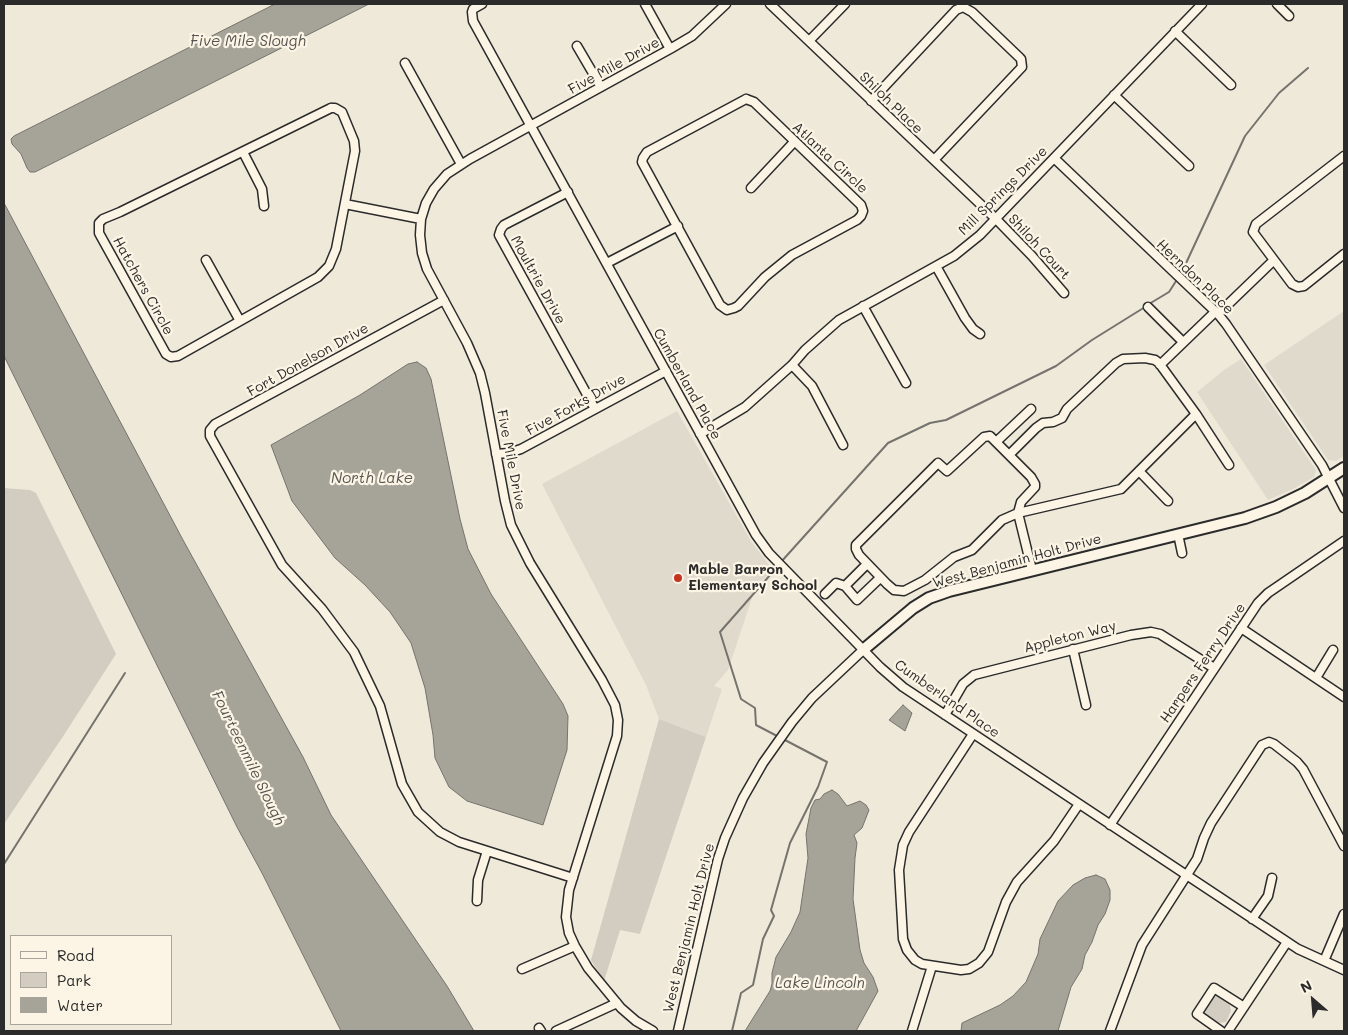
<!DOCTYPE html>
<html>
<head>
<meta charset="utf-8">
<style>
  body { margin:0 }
  #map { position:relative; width:1348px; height:1035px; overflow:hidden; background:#efe9da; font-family:Mali,sans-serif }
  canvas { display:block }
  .frame { position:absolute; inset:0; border:5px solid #2b2b2b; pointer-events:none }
  .legend { position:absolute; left:10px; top:935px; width:162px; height:90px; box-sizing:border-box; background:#fcf5e5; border:1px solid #a8a49b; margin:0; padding:6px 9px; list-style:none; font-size:15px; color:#2b2b2b }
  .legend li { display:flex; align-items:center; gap:10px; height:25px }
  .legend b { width:25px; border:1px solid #a8a49b }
  .north { position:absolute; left:1288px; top:975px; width:50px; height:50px; -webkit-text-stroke:4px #fcf5e5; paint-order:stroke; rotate:333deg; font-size:14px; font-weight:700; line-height:20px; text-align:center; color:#2b2b2b }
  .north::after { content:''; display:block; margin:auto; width:18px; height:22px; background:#2b2b2b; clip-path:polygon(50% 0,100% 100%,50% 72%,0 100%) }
</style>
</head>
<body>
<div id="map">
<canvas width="1348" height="1035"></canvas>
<div class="frame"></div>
<ul class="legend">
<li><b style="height:6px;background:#fcf5e5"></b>Road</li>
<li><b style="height:14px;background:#d2cdc0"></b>Park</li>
<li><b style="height:14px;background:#a6a399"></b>Water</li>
</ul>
<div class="north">N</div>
</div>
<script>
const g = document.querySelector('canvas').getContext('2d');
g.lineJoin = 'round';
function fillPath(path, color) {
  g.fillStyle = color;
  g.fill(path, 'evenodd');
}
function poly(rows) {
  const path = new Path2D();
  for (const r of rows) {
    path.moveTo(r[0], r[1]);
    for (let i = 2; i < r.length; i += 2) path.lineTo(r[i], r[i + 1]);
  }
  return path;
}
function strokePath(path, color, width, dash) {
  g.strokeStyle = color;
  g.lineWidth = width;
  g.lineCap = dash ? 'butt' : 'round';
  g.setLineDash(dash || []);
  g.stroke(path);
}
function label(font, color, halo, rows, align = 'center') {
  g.font = font + ' Mali,sans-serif';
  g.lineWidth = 4.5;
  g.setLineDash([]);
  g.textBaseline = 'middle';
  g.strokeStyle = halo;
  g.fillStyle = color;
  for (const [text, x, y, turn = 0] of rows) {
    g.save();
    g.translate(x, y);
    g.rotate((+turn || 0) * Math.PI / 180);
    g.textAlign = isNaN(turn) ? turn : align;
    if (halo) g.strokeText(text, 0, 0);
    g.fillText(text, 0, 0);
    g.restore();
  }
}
fillPath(poly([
  [1344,311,1344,456,1336,461,1328,460,1264,365],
  [1241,359,1316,470,1314,477,1293,489,1268,500,1197,392,1224,370],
  [677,411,751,541,773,570,756,586,728,670,714,686,722,689,706,737,659,719,646,685,542,484]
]), '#e0dacc');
fillPath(poly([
  [4,488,30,490,36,493,116,654,62,738,4,824],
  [659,719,706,737,640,934,620,930,604,981,591,960],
  [1217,995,1230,1005,1231,1011,1226,1022,1219,1023,1203,1012,1214,997]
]), '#d2cdc0');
const water = poly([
  [275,4,369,4,35,172,30,172,27,168,21,154,12,144,11,139,14,136,275,4],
  [4,203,183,540,303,757,331,815,447,986,474,1031,341,1031,262,873,237,827,4,356,4,203],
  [417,362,426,368,431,379,460,519,468,549,491,594,563,704,568,716,567,750,543,825,467,801,449,787,435,758,433,735,425,688,411,643,390,612,365,585,335,558,292,501,271,445,360,395,408,364,417,362],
  [903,705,912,713,905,731,889,720,903,705],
  [832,790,838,794,847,806,860,801,866,805,869,810,862,828,854,835,857,843,855,858,853,899,860,950,864,963,873,977,878,991,856,1031,745,1031,770,991,772,984,772,973,776,957,791,932,800,912,808,858,806,834,811,808,815,800,820,799,824,794,832,790],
  [1096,875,1105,879,1110,890,1110,900,1105,914,1098,925,1092,942,1085,955,1082,969,1071,987,1058,1031,961,1031,962,1023,1000,1005,1013,996,1026,982,1038,954,1040,939,1058,901,1073,885,1085,878,1096,875]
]);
fillPath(water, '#a6a399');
strokePath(water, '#75736d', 1);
strokePath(poly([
  [1181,274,1245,136,1279,93,1308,68],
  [1149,304,1169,292,1178,278],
  [781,562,888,443,930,423,946,420,1056,366,1092,340,1145,307],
  [778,566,720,632,741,699,755,708,756,725,779,737],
  [4,864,125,673],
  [732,1031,741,993,753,985,763,939,774,916,771,910,790,843,818,787,827,762,783,739]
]), '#75736d', 2);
const minor = poly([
  [482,4,473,9,472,12,473,21,756,535,769,553,880,667,903,687,1298,949,1344,970],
  [645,4,670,49],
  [770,4,996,219,1032,256,1064,293],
  [1277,4,1289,16],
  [1175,31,1231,85],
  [809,41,845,4],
  [577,46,601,87],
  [405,63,461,164],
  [1114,95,1189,166],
  [746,99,754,102,861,205,863,211,861,216,857,220,792,255,765,277,738,306,734,308,727,310,720,305,642,162,643,158,647,152,746,99],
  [871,101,956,10,963,7,972,12,1019,57,1021,59,1022,67,934,160],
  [331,108,335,108,342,112,354,141,355,151,336,249,329,266,318,277,311,281,178,356,171,357,166,354,99,233,99,223,103,219,120,212,331,108],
  [243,152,262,189,264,206],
  [1344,156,1256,224,1253,232,1292,284,1298,287,1304,286,1344,254],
  [1054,158,1218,314,1226,324,1322,465,1344,508],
  [751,188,794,142],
  [568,192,504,225,501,229,499,235,595,409],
  [345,204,421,219],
  [206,260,240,321],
  [607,263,678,226],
  [936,266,965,318,973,329,980,334],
  [444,300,215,424,210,430,210,436,282,565,322,609,354,652,380,706,402,784,418,812,440,832,459,842,573,878],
  [863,306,906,383],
  [1148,307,1183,342],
  [1218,314,1274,260],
  [792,365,812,386,843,445],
  [1160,365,1215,312],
  [1196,414,1229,465],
  [700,434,745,407,792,365,805,350,839,320,954,256,980,235,1202,4],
  [996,442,1031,409],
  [496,454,509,453,521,449,666,371],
  [1009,455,1036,428,1043,423,1053,422,1062,418,1067,409,1116,363,1123,359,1145,358,1155,360,1159,363,1196,414,1121,489,1018,513,1002,520,972,550,954,557,925,580,904,591,894,590,887,584,859,555,856,549,856,545,938,463,947,471,984,437,990,436,1031,477,1035,484,1035,487,1021,502,1018,513,1032,570],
  [1139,471,1168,501],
  [1178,534,1182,553],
  [867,564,845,586,857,600,880,578],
  [825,594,836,583,845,586],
  [1241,628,1344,697],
  [1073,649,1086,705],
  [1316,678,1333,650],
  [945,715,963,684,974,675,1131,635,1151,632,1160,634,1214,668],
  [973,734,909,832,903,845,899,870,903,939,907,950,915,960,922,964,961,970,969,969,979,963,988,952,1006,902,1017,882,1054,841,1079,804],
  [1110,825,1258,603,1268,593,1344,541],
  [477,901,478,880,487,851],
  [1252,919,1268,896,1272,878],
  [1324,961,1344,914],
  [522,969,575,946],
  [539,1028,541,1031],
  [556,1031,617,1003],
  [653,1031,636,1021,621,1008,588,968,575,946,569,933,566,917,569,890,617,736,618,720,615,705,602,680,530,563,511,525,505,501,485,393,480,373,467,343,427,269,422,253,420,235,421,219,426,203,434,189,447,174,470,159,670,49,692,36,726,4],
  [678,1031,718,859,725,838,743,798,763,763,792,722,812,698,863,650],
  [912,1031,932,966],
  [1110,1031,1142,945,1197,859,1204,838,1211,823,1262,745,1269,742,1274,744,1297,762,1303,769,1344,846],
  [1221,1031,1197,1014,1214,988,1244,1007],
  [1228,1031,1287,942]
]);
const major = poly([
  [863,650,913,608,929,598,949,591,1245,518,1276,507,1305,493,1344,468]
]);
strokePath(minor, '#2b2b2b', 11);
strokePath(major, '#2b2b2b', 14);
strokePath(minor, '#fcf5e5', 8);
strokePath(major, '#fcf5e5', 10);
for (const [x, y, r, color] of [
  [678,578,5,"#c8321e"]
]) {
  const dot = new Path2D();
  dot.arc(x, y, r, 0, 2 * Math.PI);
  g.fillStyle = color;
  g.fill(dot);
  strokePath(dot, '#fcf5e5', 2);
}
label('14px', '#2b2b2b', '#fcf5e5', [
  ["Five Mile Drive",614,66,-29],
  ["Shiloh Place",891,103,44],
  ["Atlanta Circle",830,158,43],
  ["Mill Springs Drive",1003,191,-45],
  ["Shiloh Court",1039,247,47],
  ["Herndon Place",1195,277,44],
  ["Moultrie Drive",538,280,61],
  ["Hatchers Circle",143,286,61],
  ["Fort Donelson Drive",308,360,-29],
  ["Cumberland Place",687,384,61],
  ["Five Forks Drive",576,405,-29],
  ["Five Mile Drive",511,460,79],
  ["West Benjamin Holt Drive",1017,561,-15],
  ["Appleton Way",1070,637,-14],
  ["Harpers Ferry Drive",1203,663,-56],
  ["Cumberland Place",947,699,35],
  ["West Benjamin Holt Drive",689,928,-76]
]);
label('bold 14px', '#2b2b2b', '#fcf5e5', [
  ["Mable Barron",688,570],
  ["Elementary School",688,586]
], 'left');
label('italic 15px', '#565552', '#fcf5e5', [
  ["Five Mile Slough",248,41],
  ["North Lake",372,478],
  ["Fourteenmile Slough",248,758,64],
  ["Lake Lincoln",820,983]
]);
</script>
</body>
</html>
